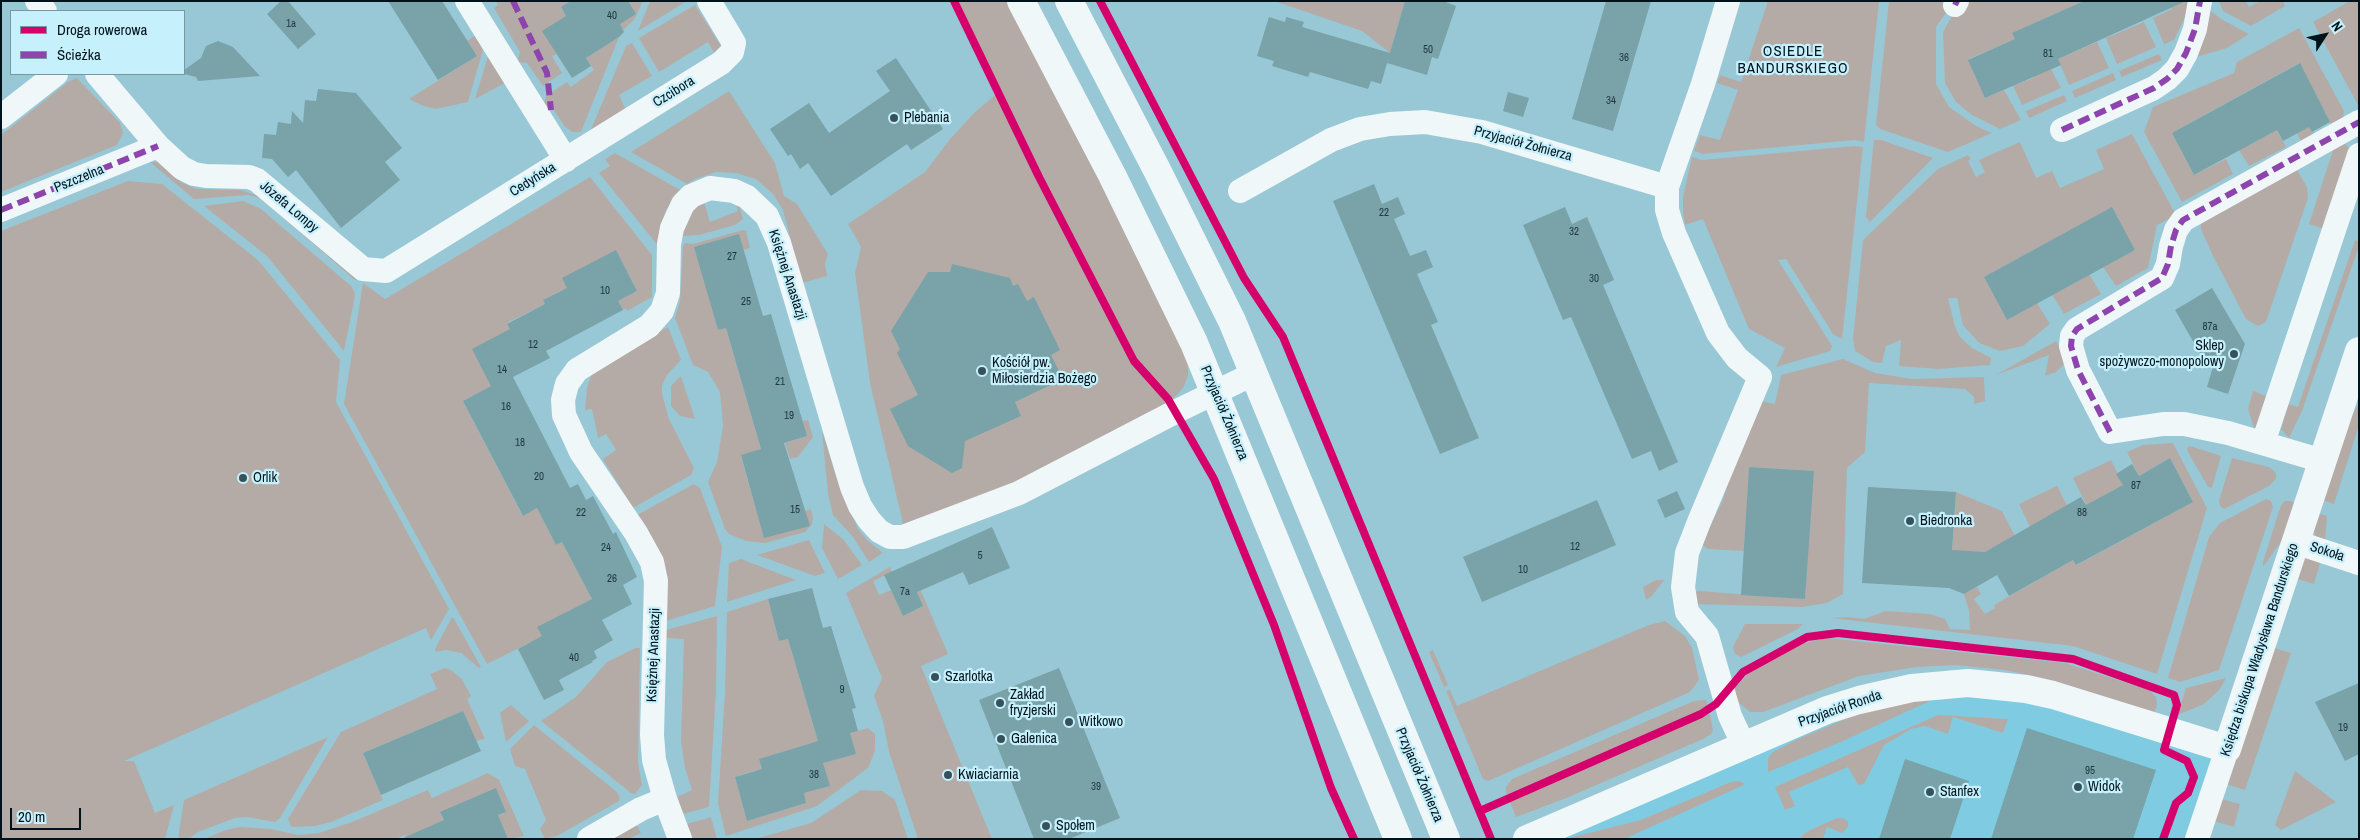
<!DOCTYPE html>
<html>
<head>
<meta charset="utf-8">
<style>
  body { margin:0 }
  #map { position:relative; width:2360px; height:840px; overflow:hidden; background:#98c8d6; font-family:"Archivo Narrow",sans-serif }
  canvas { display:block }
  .frame { position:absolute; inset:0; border:2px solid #00131a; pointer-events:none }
  .legend { position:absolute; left:10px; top:10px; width:175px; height:65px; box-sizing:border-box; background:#c7f0fd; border:1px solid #7798a2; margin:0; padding:6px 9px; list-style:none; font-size:15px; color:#00131a }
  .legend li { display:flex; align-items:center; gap:10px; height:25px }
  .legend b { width:25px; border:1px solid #7798a2 }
  .north { position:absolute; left:2300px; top:10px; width:50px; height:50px; -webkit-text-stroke:4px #c7f0fd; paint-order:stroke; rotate:55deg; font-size:14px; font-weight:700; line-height:20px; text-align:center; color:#00131a }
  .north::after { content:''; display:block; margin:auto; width:18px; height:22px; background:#00131a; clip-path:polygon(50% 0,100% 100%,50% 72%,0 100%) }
  .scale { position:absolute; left:10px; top:808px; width:71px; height:22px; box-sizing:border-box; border:2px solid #00131a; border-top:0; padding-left:6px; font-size:15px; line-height:18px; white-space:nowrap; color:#00131a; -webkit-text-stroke:4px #c7f0fd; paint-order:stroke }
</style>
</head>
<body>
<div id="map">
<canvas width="2360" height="840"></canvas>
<div class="frame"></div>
<ul class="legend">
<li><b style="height:6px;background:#d6006c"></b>Droga rowerowa</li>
<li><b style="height:6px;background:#8e44ad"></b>Ścieżka</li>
</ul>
<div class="north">N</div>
<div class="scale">20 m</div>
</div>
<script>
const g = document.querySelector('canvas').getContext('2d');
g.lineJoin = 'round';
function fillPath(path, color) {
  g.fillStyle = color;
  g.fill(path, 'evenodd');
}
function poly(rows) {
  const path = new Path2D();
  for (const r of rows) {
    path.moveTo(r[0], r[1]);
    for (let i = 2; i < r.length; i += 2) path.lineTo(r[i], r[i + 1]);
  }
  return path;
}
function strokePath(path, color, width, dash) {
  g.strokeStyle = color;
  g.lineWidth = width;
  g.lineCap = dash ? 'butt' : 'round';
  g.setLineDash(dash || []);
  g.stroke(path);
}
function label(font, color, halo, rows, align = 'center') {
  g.font = font + ' "Archivo Narrow",sans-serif';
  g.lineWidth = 4.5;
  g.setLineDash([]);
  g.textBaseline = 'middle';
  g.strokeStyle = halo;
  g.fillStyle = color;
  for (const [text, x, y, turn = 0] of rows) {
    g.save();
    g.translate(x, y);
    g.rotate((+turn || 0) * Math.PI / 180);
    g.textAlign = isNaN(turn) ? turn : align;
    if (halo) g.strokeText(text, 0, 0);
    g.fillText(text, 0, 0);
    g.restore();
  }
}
fillPath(poly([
  [1989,689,2217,753,2190,839,1548,839,1875,700]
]), '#7fcce2');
fillPath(poly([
  [496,1,571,1,561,8,569,20,557,54,552,56,562,73,543,86,527,63,519,62,518,59,520,52,494,8,498,5],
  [628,1,643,1,634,20,623,30,619,25],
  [650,1,687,1,638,31],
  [954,1,1009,1,1184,347,1188,364,1188,376,1183,388,1170,402,1171,414,903,537,902,519,870,383,855,273,861,247,848,224,925,172,950,139,975,112,999,92],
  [1274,1,1405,1,1390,53,1362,31],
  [1768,1,1879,1,1864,142,1855,140,1703,154,1694,151,1700,135,1720,140,1738,90,1717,83,1720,75,1741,82],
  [1889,1,1946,1,1942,7,1948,10,1936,27,1936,84,1949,107,1976,126,1992,133,1948,152,1880,129,1876,125],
  [1963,1,2084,1,2013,33,2015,39,1969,59,1985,98,2004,90,2021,120,2000,129,1972,115,1956,102,1945,83,1943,32,1953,14],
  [2169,1,2189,1,2185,17,2174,40,2164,44,2153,18,2172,9],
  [2219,1,2246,1,2249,7,2260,1,2283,1,2285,6,2251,26,2223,11],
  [2350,1,2359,1,2359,107,2313,22],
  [695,5,723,49,716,56,708,42,659,72,639,38],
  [2211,11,2221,19,2249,34,2227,48,2196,57],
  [2144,22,2156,47,2117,64,2106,38],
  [2299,28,2344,111,2343,122,2304,146,2291,122,2310,112,2315,120,2308,124,2315,137,2333,128,2299,63,2172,133,2194,175,2226,159,2233,174,2182,202,2144,132,2153,107,2234,73,2237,62],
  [476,35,484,46,468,102,436,109,421,105,409,99,477,56,467,41],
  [619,37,581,132,573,132,565,127,553,109,549,111,544,104,546,96,567,82,571,87,594,70,586,58],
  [2097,42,2109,68,2069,85,2058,59],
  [632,43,652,76,619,95,626,110,590,132,626,46],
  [489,53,507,82,475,99],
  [2159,54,2162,60,2122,77,2119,71],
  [2048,63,2061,88,2022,105,2013,86,2033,78],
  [2113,73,2116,80,2075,98,2072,91],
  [77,78,120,123,123,133,117,145,1,192,1,135,68,82],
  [729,91,775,163,784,196,797,204,828,254,825,264,827,276,802,283,783,210,773,194,756,179,736,173,716,172,695,179,687,184,631,152],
  [2064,95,2067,101,2029,118,2026,111],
  [2275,127,2286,147,2249,166,2237,147,2247,146,2270,134],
  [2132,134,2176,215,2157,225,2148,268,2116,286,2103,267,2135,250,2111,208,1984,277,2007,320,2037,303,2050,324,2023,346,2000,351,1979,343,1963,325,1957,298,1948,298,1955,327,1960,337,1972,348,1991,358,1990,365,1938,369,1899,366,1901,340,1886,346,1882,363,1873,362,1855,351,1853,339,1863,240,1938,169,1968,155,1971,159,1968,161,1976,177,1985,172,1979,160,2020,142,2036,178,2052,171,2060,188,2104,169,2096,150],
  [1874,140,1881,140,1933,158,1870,222,1866,217],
  [2344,143,2350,149,2324,229,2309,224,2335,144],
  [1854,146,1863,147,1842,339,1833,334,1786,259,1778,260,1832,346,1830,351,1776,367,1785,348,1749,329,1703,219,1685,225,1683,213,1683,197,1692,157,1702,160],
  [615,153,680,190,666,210,662,221,659,247,599,173,610,166,605,159],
  [150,162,158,162,182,183,197,189,241,190,269,200,358,277,355,280,261,198,248,195,194,199],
  [2295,167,2307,187,2308,198,2266,322,2258,326,2246,319,2213,256,2201,229,2201,221],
  [590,177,652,255,652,297,627,311,626,308,623,310,618,301,637,291,616,251,569,291,562,290,543,300,545,304,507,323,510,329,491,386,463,401,522,515,537,508,556,545,562,542,592,599,538,627,544,640,537,639,487,664,344,404,363,283,385,299],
  [128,181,162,184,258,260,340,360,336,402,449,609,431,640,426,628,124,761,134,761,155,813,174,805,165,839,1,839,1,231],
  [243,201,261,209,351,286,355,293,354,301,344,351,267,256,204,206],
  [704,202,710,222,738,211,736,203,738,202,743,219,735,225,699,235,683,236,684,227,694,209],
  [743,230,746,231,750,248,743,250,695,247,718,330,726,328,761,449,741,456,764,537,805,511,811,509,813,518,812,524,805,532,765,543,746,541,729,534,725,529,708,482,717,462,723,426,720,392,708,372,693,365,675,318,680,302,683,246,685,243,693,244],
  [2355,240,2359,242,2359,246,2302,411,2289,438,2281,429,2288,404,2298,407],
  [2088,272,2101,294,2064,314,2050,291,2060,291,2082,279],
  [668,327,681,360,667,375,662,386,662,394,669,419,694,468,691,475,633,508,603,459,616,450,606,434,598,438,592,409,585,410,587,388,592,373,601,362],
  [2056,341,2068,360,2056,372,2045,376,2049,355,1996,375],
  [1843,359,1875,373,1912,379,1984,377,1985,401,1974,404,1974,397,1965,389,1869,383,1865,452,1847,468,1843,594,1827,603,1802,607,1695,604,1693,592,1699,591,1805,599,1813,471,1749,467,1744,551,1708,549,1701,544,1723,500,1743,421,1754,400,1775,404,1781,375],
  [681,376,695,419,680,416,671,406,671,386],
  [2253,391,2269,397,2259,425,2254,428,2248,409],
  [2359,403,2359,425,2334,504,2321,500,2348,423],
  [808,420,813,437,798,457,790,459,785,443,806,436,802,421],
  [822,431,836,476,858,529,867,540,883,553,869,562,853,537,833,515,828,494],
  [2173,443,2207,508,2157,674,2073,646,1831,618,1847,617,1864,619,1886,611,1930,614,1945,619,1950,629,1970,630,1969,611,1964,594,1977,587,1981,594,1974,599,1985,614,1995,608,1994,605,2073,560,2077,565,2193,502,2170,458,2139,476,2127,452,2143,445],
  [2190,446,2221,456,2212,488,2208,487,2188,452,2187,448],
  [2232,458,2269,467,2276,473,2276,479,2269,486,2224,509,2220,506,2219,501],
  [2111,460,2125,488,2117,488,2094,501,2088,508,2073,478],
  [694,484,700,488,722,547,715,606,666,621,637,515],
  [2057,486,2073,517,2030,527,2019,504],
  [1956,492,2002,511,2015,536,1985,552,1952,551],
  [2266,499,2271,501,2273,507,2219,670,2180,682,2168,678,2209,537,2220,523],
  [2285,501,2291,501,2297,505,2283,539,2263,567,2263,562,2281,505],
  [2317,513,2327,516,2325,543,2316,537,2313,529],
  [824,524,844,540,862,565,838,579,822,548],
  [809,540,825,573,815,576,757,555],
  [2306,558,2321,559,2314,584,2294,578,2304,559],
  [741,559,796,580,727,602,729,563],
  [909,563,948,654,921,666,992,839,918,839,889,752,883,721,874,696,882,678,846,593,890,567,892,572,873,581,879,595,891,590,903,616,923,606,905,565],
  [1656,580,1664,580,1652,596,1646,600,1643,587],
  [768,599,779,641,788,639,818,741,759,759,763,772,757,774,756,770,735,777,747,821,806,803,804,793,829,786,823,763,855,754,850,733,868,728,875,734,875,751,868,768,817,806,726,836,718,803,725,692,727,612],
  [717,616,716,691,709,807,683,814,677,797,692,790,685,768,681,741,684,639,666,638,666,630],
  [452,617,454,619,481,667,479,668,461,653,446,650,436,652,435,649],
  [1665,621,1685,636,1692,648,1699,680,1690,692,1488,781,1483,779,1446,691,1450,690,1457,706,1649,625],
  [1745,624,1803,624,1798,629,1741,657,1735,654,1733,647],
  [1827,638,2065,663,2149,690,2156,697,2157,705,2154,713,2038,677,2005,670,1955,665,1917,667,1859,676,1763,712,1750,712,1738,702,1733,690,1749,673,1804,643],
  [2271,647,2291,653,2245,790,2226,784],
  [635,648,640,648,638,763,642,785,635,794,631,793,541,721,576,697,607,662],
  [1433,650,1448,685,1444,687,1429,652],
  [445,668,451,670,462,679,471,696,467,699,485,739,476,741,463,711,363,753,383,800,331,822,315,826,291,827,288,819,341,732,437,689,430,674],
  [2226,678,2220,689,2204,704,2178,715,2186,688],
  [1936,698,1841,742,1768,772,1768,758,1773,752,1798,739,1850,717,1894,704],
  [1706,700,1708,706,1700,711,1506,795,1506,787,1512,779,1694,701],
  [511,705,529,721,506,742,500,713],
  [1710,714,1713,730,1711,734,1703,739,1564,799,1516,817,1510,802],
  [1938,715,2008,719,2003,733,1953,717,1948,734,1925,726,1911,729,1884,745,1864,784,1858,785,1848,767,1789,792,1795,806,1785,810,1775,787],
  [534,725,617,792,620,798,619,801,557,836,545,839,540,829,546,820,525,769,515,766,510,749],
  [328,737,280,818,275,822,247,817,235,818,198,832,189,839,178,839,184,800],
  [2295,771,2336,802,2281,830,2275,825],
  [488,773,499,780,524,836,508,839,498,815,506,812,496,789,440,813,444,820,407,839,405,835,396,839,204,839,226,830,240,827,271,829,298,835,319,833,352,822,428,790,432,798],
  [1739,781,1746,784,1624,839,1565,839,1641,820,1731,782],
  [861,790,882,791,895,800,908,839,755,839,811,823],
  [2221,799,2240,804,2234,827,2214,821],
  [711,817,717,839,693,839,687,824],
  [1837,818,1843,818,1848,822,1848,827,1842,833,1827,827,1823,839,1799,839,1806,832],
  [636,824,641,833,629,839,609,839]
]), '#b4aba7');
fillPath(poly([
  [281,1,288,1,316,34,298,49,267,14],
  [388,1,442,1,477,56,438,80],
  [571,1,628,1,636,14,620,24,624,32,619,37,586,58,591,66,572,78,542,31,566,16,561,7],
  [1405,1,1443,1,1456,6,1438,59,1432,57,1427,75,1387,63],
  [1606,1,1651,1,1613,131,1572,119],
  [2084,1,2186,1,2058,59,2061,65,1985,98,1968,60,2015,39,2012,33],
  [1269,17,1285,22,1286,17,1304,22,1302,27,1390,53,1381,84,1371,81,1368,89,1310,72,1308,77,1272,66,1274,61,1257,56],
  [218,41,233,47,260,76,198,81,196,77,184,74,184,70,201,58,206,46],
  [896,58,943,129,911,150,907,144,831,196,808,163,800,169,791,154,788,156,770,129,809,103,829,133,890,91,876,71],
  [2300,63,2330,122,2312,132,2309,127,2283,141,2277,130,2194,175,2172,133],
  [318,89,356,93,402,148,385,162,400,180,341,228,296,170,288,177,272,159,262,158,264,134,276,135,278,122,291,124,292,111,303,123,305,100,316,101],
  [1508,92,1529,98,1523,117,1503,111],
  [1374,184,1382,204,1398,197,1405,214,1394,219,1410,256,1426,250,1433,267,1417,274,1438,322,1431,325,1479,438,1440,454,1333,201],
  [1565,207,1572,224,1587,217,1614,280,1603,285,1678,462,1659,471,1651,451,1632,459,1571,317,1563,320,1523,225],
  [2112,207,2135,250,2007,320,1984,277],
  [739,234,763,316,771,314,807,436,784,443,810,526,764,538,741,455,761,449,726,328,718,330,694,247],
  [616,250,637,291,618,301,623,310,546,351,550,358,513,377,570,488,578,484,586,500,593,496,613,534,616,532,637,577,623,585,632,604,602,620,613,640,594,651,597,658,592,661,593,662,559,680,564,690,544,700,518,649,542,636,537,627,592,599,562,542,556,545,537,508,523,516,463,401,491,386,472,349,510,329,507,324,545,304,543,300,567,288,562,278],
  [952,264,1010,278,1013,286,1018,284,1027,301,1034,297,1060,350,1051,355,1063,379,1015,402,1021,416,965,441,962,468,952,473,908,446,890,409,918,395,897,353,900,349,891,331,928,272,950,272],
  [2212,288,2245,344,2228,394,2207,387,2215,360,2201,355,2175,310],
  [2170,458,2193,502,2076,565,2073,560,2009,596,1997,575,1964,594,1949,588,1862,583,1868,487,1956,492,1952,550,1985,552,2081,497,2086,505,2123,485,2116,474,2132,464,2139,476],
  [1749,467,1814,471,1805,599,1741,595],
  [1677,491,1685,509,1665,518,1657,500],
  [1597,500,1616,545,1482,602,1463,557],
  [992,527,1010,568,969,585,963,572,917,592,923,606,903,616,884,575],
  [812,588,823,628,831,626,856,708,852,709,858,731,850,733,856,754,823,763,830,786,804,793,806,803,747,821,735,777,762,769,759,759,818,741,788,639,779,641,768,599],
  [1059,668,1120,818,1069,839,1034,839,979,700],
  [2359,683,2359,754,2345,761,2315,702],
  [463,711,481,751,381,795,363,753],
  [2027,728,2156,770,2133,839,1991,839],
  [1905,759,1969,781,1950,839,1879,839],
  [496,788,506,812,498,815,508,839,401,839,444,820,440,812]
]), '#79a2a9');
strokePath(poly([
  [37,1,45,11],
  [467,1,566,160],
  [1728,1,1703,84,1667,187,1667,210,1674,233,1718,333,1737,358,1760,377,1699,522,1687,553,1683,587,1687,612,1707,636,1730,716,1744,746],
  [1955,5,1957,1],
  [97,74,158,146,182,168,194,174,206,176,249,177,257,180,363,269,386,271,721,63,732,52,734,43,709,1],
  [1,117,56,74],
  [2062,130,2154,88,2167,79,2177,69,2186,53,2195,29,2200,1],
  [1240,191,1331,140,1360,129,1390,124,1425,122,1482,132,1667,187],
  [1,210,158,146],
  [2263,443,2359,155],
  [2323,461,2228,433,2184,424,2163,424,2110,432,2078,370,2071,346,2072,336,2077,329,2162,278,2168,264,2171,246,2176,230,2183,220,2359,122],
  [2295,542,2359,563],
  [589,839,641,809,665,799],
  [680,839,665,799,654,760,652,735,656,581,652,562,636,533,581,452,564,415,563,400,567,384,577,370,649,326,662,311,668,293,669,244,672,228,683,204,691,196,710,188,734,191,747,197,767,216,779,243,852,487,860,506,869,520,879,531,890,537,903,537,1019,493,1175,412,1253,374],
  [2197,839,2227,749]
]), '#f0f7f9', 24);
strokePath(poly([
  [1021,1,1112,175,1194,343,1398,839],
  [1069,1,1157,170,1232,321,1446,839],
  [1527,839,1827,710,1859,700,1912,688,1968,683,2026,689,2053,695,2227,749,2359,351]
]), '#f0f7f9', 28);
strokePath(poly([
  [513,1,547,73,551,110],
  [1955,5,1957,1],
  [2062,130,2154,88,2167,79,2177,69,2186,53,2195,29,2200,1],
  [1,210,158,146],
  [2110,432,2078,370,2071,346,2072,336,2077,329,2162,278,2168,264,2171,246,2176,230,2183,220,2359,122]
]), '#8e44ad', 6, [12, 6]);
strokePath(poly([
  [954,1,1039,177,1134,361,1168,399,1214,479,1274,625,1331,788,1354,839],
  [1100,1,1244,278,1283,337,1491,839],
  [1480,811,1701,714,1716,704,1743,672,1807,637,1838,633,2073,659,2174,695,2177,705,2164,750,2187,761,2194,777,2188,793,2176,803,2163,839]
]), '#d6006c', 8);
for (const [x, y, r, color] of [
  [894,118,5,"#35525c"],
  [2234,354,5,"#35525c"],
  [982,371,5,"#35525c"],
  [243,478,5,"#35525c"],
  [1910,521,5,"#35525c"],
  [935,677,5,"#35525c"],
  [1000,703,5,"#35525c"],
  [1069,722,5,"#35525c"],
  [1001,739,5,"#35525c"],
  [948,775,5,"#35525c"],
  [2078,787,5,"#35525c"],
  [1930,792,5,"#35525c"],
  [1046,826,5,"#35525c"]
]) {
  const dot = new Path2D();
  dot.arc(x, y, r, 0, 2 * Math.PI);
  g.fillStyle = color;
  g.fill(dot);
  strokePath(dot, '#c7f0fd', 2);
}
label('11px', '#1e373e', null, [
  ["40",612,16],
  ["1a",291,24],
  ["50",1428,50],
  ["81",2048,54],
  ["36",1624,58],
  ["34",1611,101],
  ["22",1384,213],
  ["32",1574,232],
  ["27",732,257],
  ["30",1594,279],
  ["10",605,291],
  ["25",746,302],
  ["87a",2210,327],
  ["12",533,345],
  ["14",502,370],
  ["21",780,382],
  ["16",506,407],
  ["19",789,416],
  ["18",520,443],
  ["20",539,477],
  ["87",2136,486],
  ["15",795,510],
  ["22",581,513],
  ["88",2082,513],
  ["12",1575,547],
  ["24",606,548],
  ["5",980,556],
  ["10",1523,570],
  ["26",612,579],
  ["7a",905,592],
  ["40",574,658],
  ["9",842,690],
  ["19",2343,728],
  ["95",2090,771],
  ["38",814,775],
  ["39",1096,787]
]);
label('14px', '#00131a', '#c7f0fd', [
  ["Czcibora",674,92,-32],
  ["Przyjaciół Żołnierza",1523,144,15],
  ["Pszczelna",79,179,-22],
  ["Cedyńska",533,180,-32],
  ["Józefa Lompy",289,207,40],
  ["Księżnej Anastazji",787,275,72],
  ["Przyjaciół Żołnierza",1224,413,67],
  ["Sokoła",2327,552,18],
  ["Księdza biskupa Władysława Bandurskiego",2260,650,-72],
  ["Księżnej Anastazji",654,655,-88],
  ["Przyjaciół Ronda",1840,709,-19],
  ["Przyjaciół Żołnierza",1419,775,67]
]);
label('14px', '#00131a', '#c7f0fd', [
  ["Plebania",904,118],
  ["Sklep",2224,346,"right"],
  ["spożywczo-monopolowy",2224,362,"right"],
  ["Kościół pw.",992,363],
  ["Miłosierdzia Bożego",992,379],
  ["Orlik",253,478],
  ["Biedronka",1920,521],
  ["Szarlotka",945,677],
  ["Zakład",1010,695],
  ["fryzjerski",1010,711],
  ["Witkowo",1079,722],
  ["Galenica",1011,739],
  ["Kwiaciarnia",958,775],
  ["Widok",2088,787],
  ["Stanfex",1940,792],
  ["Społem",1056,826]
], 'left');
g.letterSpacing = '1px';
label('15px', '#00131a', '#c7f0fd', [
  ["OSIEDLE",1793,52],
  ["BANDURSKIEGO",1793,69]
]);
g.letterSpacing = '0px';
</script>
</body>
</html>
